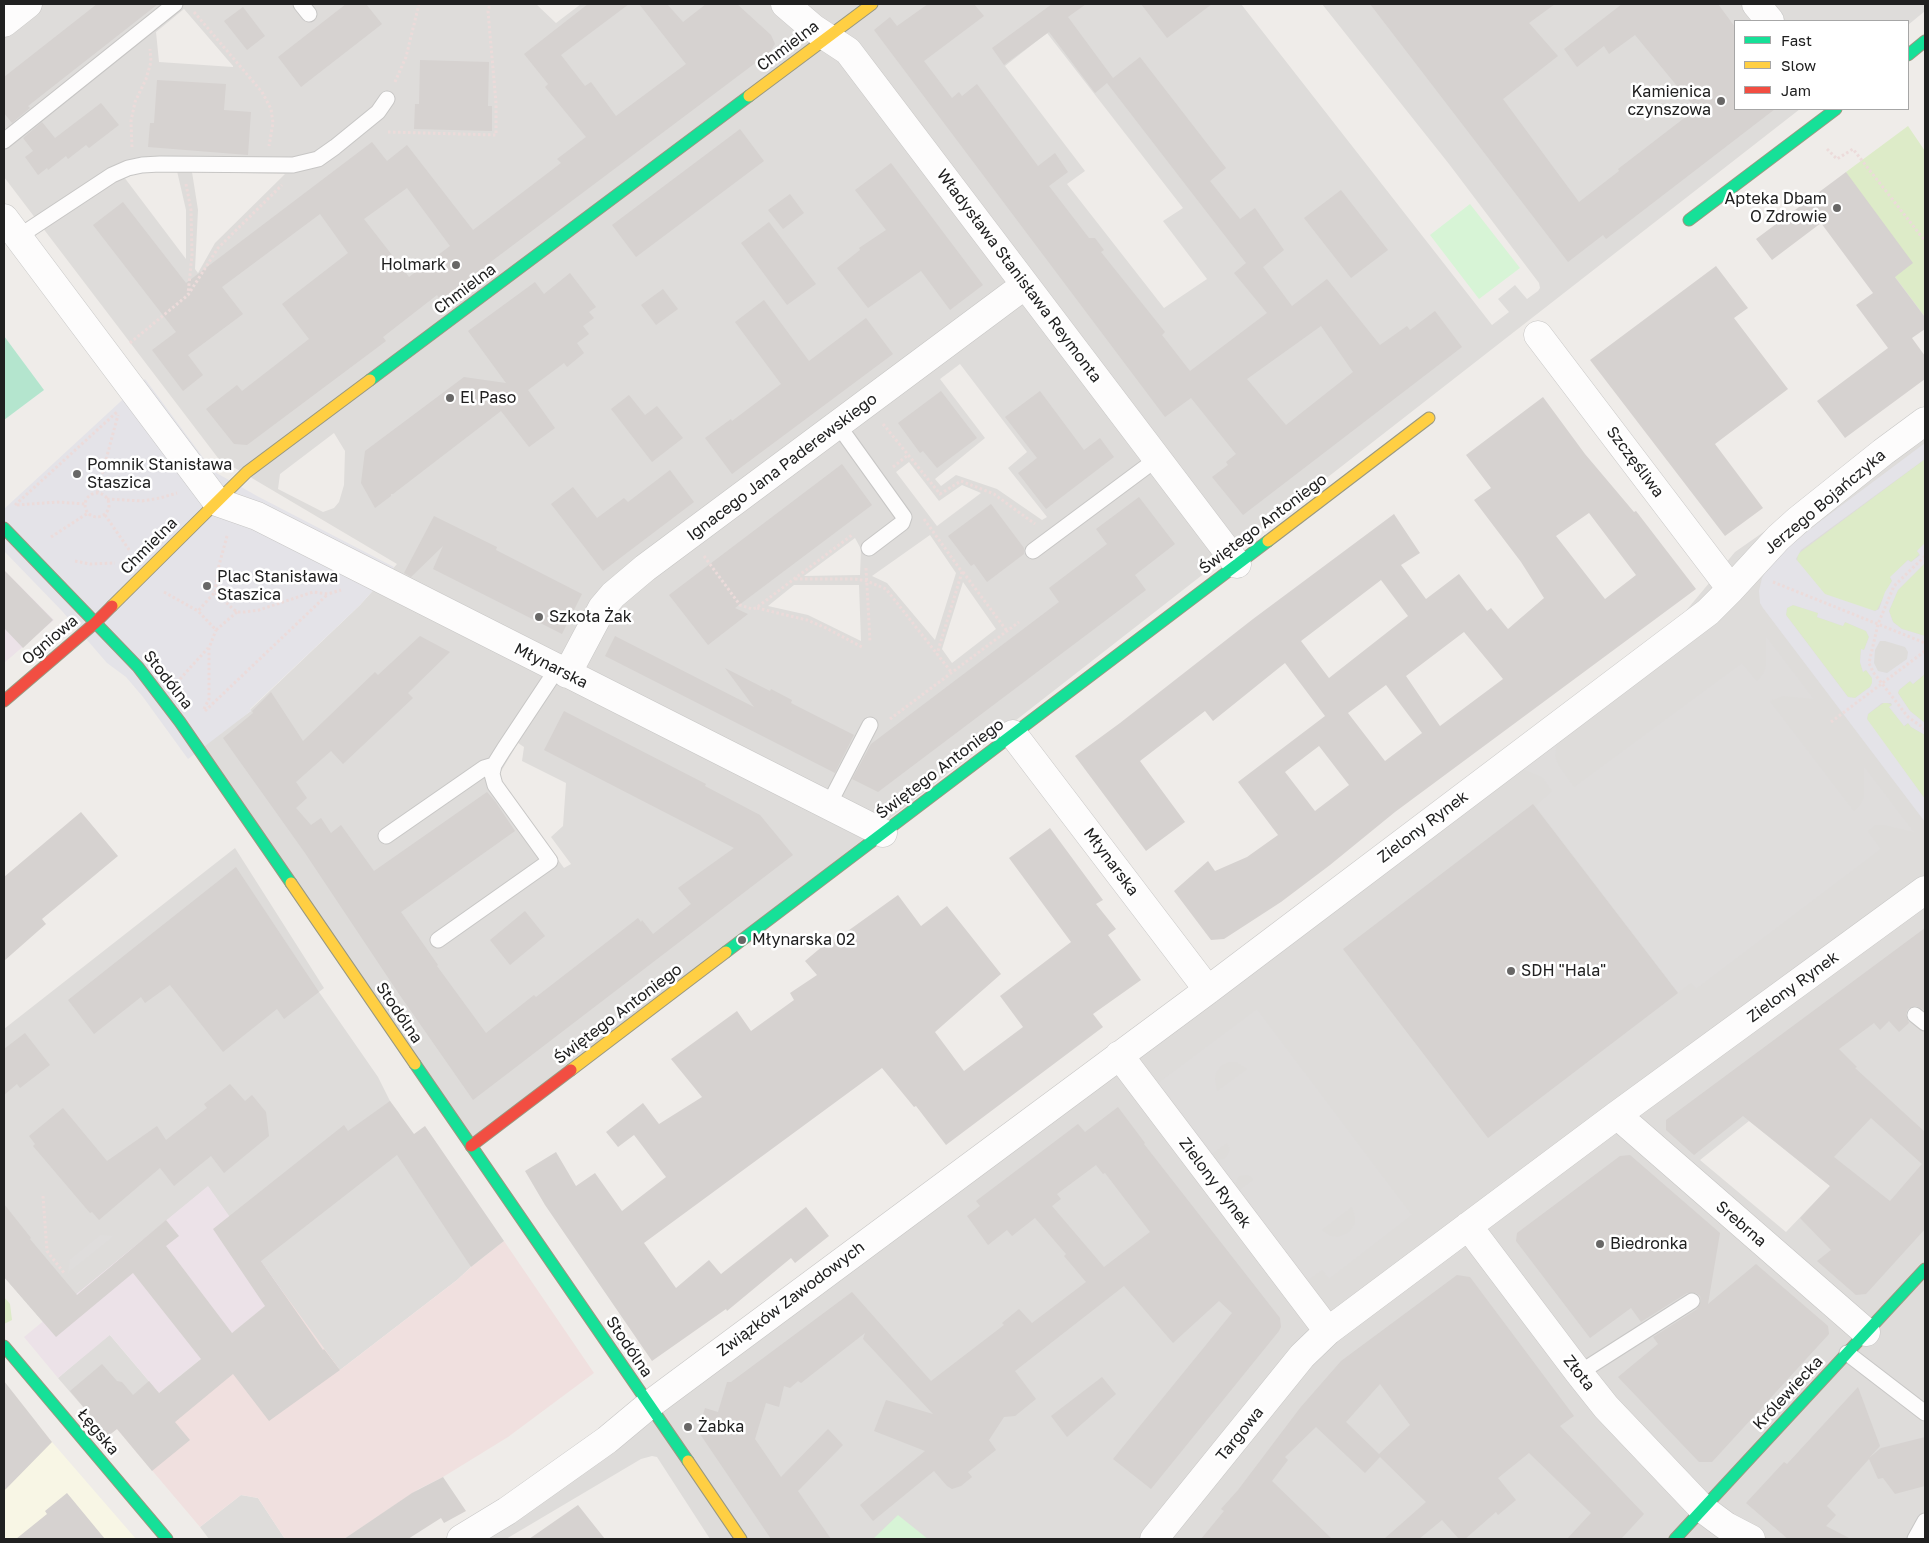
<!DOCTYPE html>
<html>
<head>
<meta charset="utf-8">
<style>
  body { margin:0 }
  #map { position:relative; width:1929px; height:1543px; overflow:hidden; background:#efece9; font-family:"Golos Text",sans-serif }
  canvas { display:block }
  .frame { position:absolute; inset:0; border:5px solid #202020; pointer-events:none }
  .legend { position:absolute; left:1734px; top:20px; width:175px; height:90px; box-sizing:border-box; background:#fff; border:1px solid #a6a6a6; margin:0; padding:6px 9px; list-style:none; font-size:15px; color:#202020 }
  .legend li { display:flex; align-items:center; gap:10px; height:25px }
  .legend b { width:25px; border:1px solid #a6a6a6 }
</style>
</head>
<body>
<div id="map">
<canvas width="1929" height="1543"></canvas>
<div class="frame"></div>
<ul class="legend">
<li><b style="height:6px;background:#16e098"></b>Fast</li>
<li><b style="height:6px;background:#ffcf43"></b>Slow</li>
<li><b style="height:6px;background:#f24e42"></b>Jam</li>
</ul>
</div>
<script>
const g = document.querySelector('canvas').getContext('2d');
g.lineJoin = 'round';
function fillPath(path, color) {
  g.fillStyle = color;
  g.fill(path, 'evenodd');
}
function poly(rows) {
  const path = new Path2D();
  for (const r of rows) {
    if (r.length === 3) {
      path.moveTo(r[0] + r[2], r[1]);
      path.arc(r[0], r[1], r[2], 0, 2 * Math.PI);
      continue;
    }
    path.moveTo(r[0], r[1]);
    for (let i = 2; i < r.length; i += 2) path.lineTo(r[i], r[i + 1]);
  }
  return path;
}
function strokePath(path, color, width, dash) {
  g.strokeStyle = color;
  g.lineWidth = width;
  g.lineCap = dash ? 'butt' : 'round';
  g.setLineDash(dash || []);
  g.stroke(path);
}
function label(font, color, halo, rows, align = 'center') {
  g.font = font + ' "Golos Text",sans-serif';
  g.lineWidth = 5;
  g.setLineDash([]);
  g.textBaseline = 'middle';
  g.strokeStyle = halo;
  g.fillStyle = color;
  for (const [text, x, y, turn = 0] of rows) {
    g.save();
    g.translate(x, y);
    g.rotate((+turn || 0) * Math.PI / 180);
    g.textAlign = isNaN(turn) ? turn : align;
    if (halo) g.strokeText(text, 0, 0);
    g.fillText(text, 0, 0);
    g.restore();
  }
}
fillPath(poly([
  [4,4,536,4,556,23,581,4,1241,4,1492,325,1509,312,1498,299,1515,285,1527,299,1538,291,1540,288,1539,283,1449,164,1322,4,1925,4,1925,11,1908,25,1908,21,1735,21,1735,109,1800,109,471,1145,197,748,251,711,250,710,360,605,397,564,218,458,4,177],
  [184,9,233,66,233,67,159,62,156,32],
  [1047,33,1183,208,1163,221,1207,279,1164,308,1067,184,1085,171,1005,66],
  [177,171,186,210,186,259,124,177,146,172],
  [192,172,285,174,215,243,198,273,195,269,198,210],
  [960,364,1027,452,1008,468,1047,517,1042,520,997,489,956,475,941,486,935,479,985,438,940,379],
  [334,433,345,451,344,485,339,502,334,508,323,512,278,489,280,474],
  [909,462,939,501,962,485,981,493,937,526,896,472],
  [930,535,956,573,935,640,887,583,872,576],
  [855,538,861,549,860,575,804,576],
  [963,582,996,629,952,663,942,649],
  [794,585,859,585,861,641,808,615,768,606],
  [518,743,524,747,522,761,566,783,563,826,551,837,571,864,564,868,499,777,500,773],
  [1925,419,1925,1539,710,1539,657,1457,652,1456,641,1459,506,1539,450,1539,1644,661,1735,552],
  [1749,1121,1830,1186,1786,1232,1700,1160],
  [235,848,324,988,319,992,378,1077,390,1101,399,1113,471,1267,457,1280,340,1370,304,1324,208,1187,43,1322,4,1277,4,1029],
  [109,1334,159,1393,108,1436,58,1378],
  [241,1495,258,1498,285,1539,209,1539,200,1527]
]), '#dedcda');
fillPath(poly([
  [504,1241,594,1373,508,1437,443,1477,419,1489,344,1539,285,1539,258,1498,241,1495,200,1527,117,1429,283,1292,340,1370,457,1280,471,1267]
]), '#f0e0df');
fillPath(poly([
  [4,570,54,620,4,663],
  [208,1186,283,1292,159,1393,110,1335,58,1378,24,1337]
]), '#ece2e8');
fillPath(poly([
  [37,1423,52,1442,136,1539,4,1539,4,1457]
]), '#f8f6e5');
fillPath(poly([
  [1908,126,1925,151,1925,317,1895,277,1846,172],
  [1925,459,1925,543,1917,551,1920,554,1911,562,1908,560,1890,578,1892,581,1877,610,1872,611,1824,594,1797,561,1798,554],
  [1925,563,1925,636,1902,629,1893,622,1889,611,1898,590],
  [1793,605,1818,613,1817,617,1843,626,1845,622,1866,631,1869,637,1864,650,1861,649,1860,662,1863,672,1866,670,1872,678,1872,683,1870,687,1855,698,1848,697,1786,615,1787,608],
  [1925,674,1925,723,1910,711,1898,693,1899,690,1910,681,1913,684],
  [1885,702,1892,705,1889,707,1905,726,1908,723,1911,727,1925,735,1925,799,1867,721,1868,714],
  [4,1297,10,1304,12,1320,4,1324]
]), '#ddebc8');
fillPath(poly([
  [1470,204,1520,268,1479,299,1430,235],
  [898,1515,928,1539,873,1539]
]), '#d7f4d6');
fillPath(poly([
  [4,336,44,390,4,420]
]), '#b4e5ce');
fillPath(poly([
  [1766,636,1814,699,1783,696,1770,701,1854,811,1860,805,1864,796,1864,766,1914,832,1884,825,1876,825,1868,831,1881,849,1696,989,1691,983,1678,993,1535,806,1552,791,1542,777,1508,763,1561,723,1555,756,1558,764,1574,787,1742,663,1757,681,1764,672,1766,665],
  [1257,1009,1412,1215,1329,1279,1322,1270,1307,1281,1239,1190,1253,1180,1251,1177,1247,1175,1239,1176,1228,1200,1198,1162,1223,1159,1227,1156,1230,1150,1227,1143,1212,1154,1158,1083],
  [1229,1062,1236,1062,1247,1069,1217,1091,1215,1079,1216,1073,1222,1065],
  [1352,1207,1355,1217,1355,1223,1348,1233,1338,1237,1331,1236,1322,1230],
  [100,1235,114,1236,68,1273,70,1259]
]), '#dfdddc');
fillPath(poly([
  [145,379,213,471,257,496,394,567,360,605,250,709,251,711,188,759,143,697,126,677,107,663,62,611,4,551,4,509],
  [1925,443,1925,459,1801,550,1796,559,1825,594,1875,611,1879,609,1885,592,1892,581,1890,577,1908,560,1911,562,1920,555,1917,551,1925,543,1925,563,1898,590,1889,611,1893,622,1902,629,1925,636,1925,674,1913,684,1910,681,1899,690,1898,693,1910,711,1925,723,1925,735,1911,727,1908,723,1904,726,1889,707,1892,705,1891,703,1882,703,1868,714,1867,719,1925,799,1925,822,1763,608,1760,603,1759,591,1762,578,1768,567,1787,548,1818,523],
  [1793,605,1818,613,1817,617,1843,626,1845,622,1866,631,1869,637,1864,650,1861,649,1860,662,1863,672,1866,670,1872,678,1872,683,1870,687,1855,698,1848,697,1786,615,1787,608],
  [1880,641,1885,641,1905,647,1908,652,1907,659,1887,673,1878,671,1874,663,1875,650]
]), '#e4e3e8');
fillPath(poly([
  [97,4,158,4,28,106,30,108,12,123,4,113,4,77],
  [346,4,366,4,382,24,301,87,278,57],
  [588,4,629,4,561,55,585,86,591,82,616,116,686,64,639,4,667,4,683,22,706,4,737,4,771,35,775,44,770,52,440,300,437,295,383,337,386,341,247,445,234,444,206,409,237,385,242,391,309,339,282,304,348,253,320,214,222,287,243,314,188,355,203,375,183,391,152,350,176,332,93,225,123,202,186,283,372,142,387,161,407,145,473,230,561,163,557,159,586,137,545,87,548,84,524,54],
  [407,188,450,246,409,277,364,219],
  [928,4,974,4,984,16,924,61,952,98,959,92,962,96,977,84,1038,166,1055,153,1068,172,1049,186,1089,238,1095,238,1104,250,1101,252,1165,332,1162,335,1190,371,1267,313,1234,273,1246,263,1107,83,1095,93,1049,32,1004,65,992,48,1052,4,1086,4,1068,17,1113,78,1140,57,1226,168,1210,181,1240,219,1255,208,1284,250,1263,267,1292,306,1327,279,1380,345,1407,326,1410,330,1435,311,1462,347,1243,515,1212,477,1228,465,1226,462,1236,454,1191,398,1165,417,874,30,890,17,897,26],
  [1321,326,1353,372,1286,425,1247,379],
  [1141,4,1212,4,1167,38],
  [1370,4,1555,4,1529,23,1558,56,1503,99,1579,202,1619,171,1618,169,1696,109,1635,35,1609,54,1604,46,1577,67,1564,49,1622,4,1718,4,1735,27,1735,109,1775,109,1606,239,1603,235,1568,262],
  [243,7,265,36,247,50,224,21],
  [420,60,489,62,488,106,492,106,492,131,414,129,415,104,419,104],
  [157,80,226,84,224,110,251,112,248,155,148,147,150,123,154,123],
  [101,103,119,125,89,148,86,145,68,159,66,156,48,170,47,168,38,175,25,157,33,151,23,138,42,122,55,138],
  [740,129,764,161,636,257,612,225],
  [891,163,983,285,950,310,921,271,868,308,837,268,860,250,859,248,886,230,855,190],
  [1846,172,1913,263,1895,277,1925,317,1925,329,1912,338,1925,356,1925,379,1845,438,1817,401,1888,348,1856,305,1873,293,1821,223,1772,260,1756,239],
  [1341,190,1388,250,1351,278,1304,218],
  [790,194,804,213,783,229,768,210],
  [769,222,816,284,787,305,741,243],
  [1716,266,1748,308,1734,318,1788,389,1715,444,1763,508,1725,536,1590,360],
  [570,273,596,307,589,312,594,318,583,326,589,334,577,343,584,353,567,367,564,363,528,390,555,428,529,447,501,411,393,494,391,494,391,496,375,508,361,483,365,451,464,377,506,383,468,331,535,282,544,294],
  [663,289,678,309,656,325,641,305],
  [764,300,809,361,866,318,893,354,732,474,705,438,731,419,732,421,781,384,735,322],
  [941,391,977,438,937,468,923,451,920,453,898,423],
  [1040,391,1084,450,1100,438,1114,457,1046,509,1018,473,1037,458,1005,417],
  [629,395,645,415,657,406,683,438,652,462,611,409],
  [1543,397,1585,454,1634,512,1636,511,1696,589,1395,812,1330,865,1281,902,1224,939,1211,940,1174,891,1208,861,1215,871,1247,857,1278,835,1238,782,1325,716,1285,663,1213,721,1205,711,1140,761,1185,822,1146,851,1075,756,1120,723,1253,619,1394,514,1420,553,1401,565,1426,599,1459,574,1487,611,1491,608,1508,629,1544,598,1521,562,1474,500,1491,488,1466,455],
  [1589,513,1636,575,1605,599,1556,536],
  [1381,580,1408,616,1329,678,1301,641],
  [1464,632,1503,679,1440,726,1406,676],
  [1386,685,1422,733,1385,761,1348,713],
  [1319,746,1349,785,1315,811,1285,772],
  [842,464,872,505,735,608,748,614,708,645,669,595],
  [670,470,694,502,603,571,551,504,573,487,597,518,624,498,628,502],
  [1139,497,1175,544,1135,575,1146,590,878,792,852,779,871,744,1059,602,1049,588,1107,544,1096,529],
  [991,504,1024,548,1024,554,987,582,974,564,971,566,948,536],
  [434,516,497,547,496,550,582,594,562,634,433,569,443,546,411,577,404,573],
  [4,570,53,620,23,648,4,628],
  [420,636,450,652,408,693,413,698,343,764,331,751,296,782,307,798,296,808,311,825,321,818,331,833,341,825,374,871,487,792,495,801,515,831,401,912,438,965,437,966,486,1033,534,995,536,997,638,918,641,922,642,920,653,934,691,904,678,888,734,848,544,750,564,711,706,784,705,786,760,815,793,855,473,1100,399,994,305,853,223,738,253,713,252,711,271,692,303,741,375,672,378,675],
  [615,636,754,707,725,668,770,691,771,689,792,700,791,703,854,735,835,773,605,656],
  [1533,804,1678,993,1488,1138,1343,949],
  [81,812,118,856,42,919,46,924,4,961,4,877],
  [1050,828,1103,900,1096,904,1116,929,1108,935,1141,980,1093,1014,1103,1027,946,1145,916,1106,914,1107,882,1068,644,1243,676,1288,709,1260,721,1274,806,1207,829,1236,795,1263,791,1258,727,1311,726,1309,652,1361,545,1205,525,1171,556,1152,576,1186,595,1173,622,1211,666,1177,634,1135,618,1147,606,1132,643,1103,659,1124,702,1097,671,1059,737,1011,751,1031,794,1000,790,993,817,975,805,961,824,945,845,933,898,895,921,926,947,906,1001,974,935,1032,964,1071,1023,1027,1000,996,1071,942,1009,858],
  [236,867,319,992,284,1019,277,1009,223,1052,170,985,145,1003,141,997,94,1034,68,1000],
  [525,911,545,936,510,965,490,940],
  [1925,928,1925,1008,1924,1010,1916,1006,1908,1009,1906,1014,1909,1023,1899,1032,1889,1021,1880,1030,1874,1023,1839,1049,1857,1067,1855,1068,1925,1132,1925,1229,1866,1294,1856,1295,1817,1261,1831,1250,1800,1218,1830,1186,1743,1116,1694,1155,1666,1130,1666,1120],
  [1871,1118,1922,1164,1890,1201,1834,1157],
  [25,1033,50,1065,20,1088,17,1084,4,1095,4,1049],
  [230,1084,245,1101,252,1095,266,1112,269,1136,224,1173,211,1156,174,1186,160,1168,99,1220,92,1212,90,1213,33,1146,35,1144,29,1136,63,1108,107,1161,157,1126,166,1140,207,1108,204,1104],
  [390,1101,414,1134,425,1126,504,1241,471,1267,397,1155,261,1261,323,1350,324,1349,340,1370,269,1421,233,1374,175,1422,190,1440,152,1471,117,1429,108,1436,70,1391,102,1364,117,1381,122,1382,133,1395,149,1381,159,1393,201,1359,133,1273,56,1337,4,1277,4,1204,31,1238,30,1239,77,1295,166,1220,179,1236,166,1246,232,1333,265,1306,213,1229,344,1125,348,1131],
  [1118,1107,1145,1143,1144,1144,1280,1318,1281,1327,1279,1331,1151,1489,1113,1459,1232,1313,1219,1301,1173,1343,1124,1286,1015,1371,1036,1399,1015,1416,1004,1417,989,1440,996,1450,968,1472,972,1477,961,1486,952,1489,947,1486,934,1471,873,1521,860,1505,925,1451,874,1431,886,1400,933,1414,863,1339,865,1333,801,1383,798,1381,790,1388,784,1386,779,1407,766,1403,755,1439,781,1477,828,1429,843,1445,798,1491,831,1539,771,1539,698,1431,705,1408,718,1412,727,1382,731,1382,852,1292,931,1381,1004,1325,1002,1323,1019,1309,1032,1323,1086,1282,1064,1256,1066,1254,1035,1218,1012,1236,1007,1230,988,1245,967,1216,980,1206,976,1201,1078,1124,1085,1132],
  [1096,1165,1103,1174,1105,1173,1150,1232,1104,1267,1052,1206,1061,1199,1057,1194],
  [1630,1155,1720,1233,1708,1304,1756,1264,1828,1326,1829,1334,1818,1346,1712,1462,1699,1462,1618,1377,1658,1344,1653,1337,1697,1309,1701,1301,1700,1296,1696,1293,1687,1293,1641,1322,1631,1308,1590,1338,1516,1241,1517,1233,1620,1156],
  [1457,1275,1470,1277,1574,1416,1560,1426,1644,1514,1621,1539,1567,1539,1591,1513,1529,1453,1498,1478,1516,1500,1498,1515,1496,1512,1465,1539,1459,1539,1442,1520,1419,1539,1384,1539,1426,1502,1380,1457,1365,1473,1316,1427,1285,1457,1288,1460,1272,1481,1332,1539,1201,1539,1224,1511,1221,1509,1238,1490,1300,1408,1341,1361],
  [1380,1384,1410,1425,1379,1454,1346,1422],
  [1102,1377,1116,1394,1067,1437,1051,1416],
  [4,1381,52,1442,4,1491],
  [1858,1387,1880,1446,1869,1458,1881,1448,1925,1437,1925,1486,1895,1494,1883,1478,1878,1479,1869,1459,1827,1506,1836,1515,1826,1526,1851,1539,1788,1539,1746,1503,1784,1462,1787,1464],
  [443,1477,466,1511,444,1523,441,1518,408,1539,344,1539,412,1493],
  [67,1493,105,1539,16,1539,47,1514,45,1511],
  [578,1505,605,1539,529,1539]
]), '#d6d2d0');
const lane = poly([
  [301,4,309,14],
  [4,141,175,4],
  [18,237,112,175,128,168,142,165,160,164,293,165,318,159,335,147,378,112,387,99],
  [838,425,904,517,902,523,869,548],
  [1033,551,1158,458],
  [828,806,870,725],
  [386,836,484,768,494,765],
  [438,940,550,861,495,785,492,774,494,765,504,749,557,669],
  [1915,1015,1925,1023],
  [1847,1353,1925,1413],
  [1579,1373,1692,1301],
  [1915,1539,1925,1521]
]);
const street = poly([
  [785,4,813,28,848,51,1237,564],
  [1756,4,1770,21],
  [4,23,28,4],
  [4,218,217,502,257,516,883,833],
  [1538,335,1731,589],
  [567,674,602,608,613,595,645,568,1025,285],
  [1013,734,1208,990],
  [1119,1055,1328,1331],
  [1617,1115,1866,1332],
  [1468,1226,1579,1373,1606,1407,1703,1509,1726,1526,1751,1539],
  [461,1539,507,1511,607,1440,649,1405,1208,990,1708,612,1731,589,1778,538,1798,520,1883,452,1925,421],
  [1154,1539,1302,1356,1328,1331,1617,1115,1925,890]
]);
const fast = poly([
  [1908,55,1925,41],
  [1689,220,1836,109],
  [370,380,749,96],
  [4,528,138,667,180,722,291,883],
  [726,952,1268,541],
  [415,1064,688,1461],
  [4,1346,167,1539],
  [1675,1539,1925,1269]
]);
const slow = poly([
  [749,96,872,4],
  [1268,541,1429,418],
  [112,606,247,472,370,380],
  [291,883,415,1064],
  [571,1070,726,952],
  [688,1461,741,1539]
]);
const jam = poly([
  [4,701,95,623,112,606],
  [471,1146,571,1070]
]);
strokePath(lane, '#c7c6c5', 17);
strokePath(street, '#c7c6c5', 29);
strokePath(fast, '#999880', 13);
strokePath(slow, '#999880', 13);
strokePath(jam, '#999880', 13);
strokePath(poly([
  [194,12,262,92,271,109,273,123,269,146],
  [395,82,406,57,419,4],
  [388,132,496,135,496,103,488,11,490,4],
  [132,147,131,121,135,102,146,79,151,62,150,49],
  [1827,149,1837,159,1853,149,1925,241],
  [186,184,191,210,192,255,188,294],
  [130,343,188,295,218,248,282,185],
  [883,424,940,494,961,481,994,494,1035,524],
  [893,467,908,455],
  [97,493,118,415],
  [97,505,12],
  [107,499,142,501,160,498,177,493],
  [15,505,117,412],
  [17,505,57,502,85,504],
  [105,515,130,551],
  [924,519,962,572,937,654],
  [51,537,88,513],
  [704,556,740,605,752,609,756,608,852,535],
  [1925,556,1894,586,1878,624,1869,663,1873,672,1908,717,1925,729],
  [75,561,90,564,115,563],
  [866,568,870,641],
  [963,572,1007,631],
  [795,579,855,579,867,581,886,589,952,673],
  [1773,582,1925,643],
  [164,592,198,611],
  [215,592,218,569,227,536],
  [757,608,807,620,826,628,862,647],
  [237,612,216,630,198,611,215,592,233,609,237,612,245,612,259,610,313,592,328,594,341,590],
  [180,679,208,648],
  [204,709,209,699,209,648,216,630],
  [205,711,328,594],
  [890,719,1019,622],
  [1831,722,1925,651],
  [43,1196,47,1251,64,1273]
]), '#ecdbda', 3, [2.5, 2.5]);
strokePath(lane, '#fdfcfc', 15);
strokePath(street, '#fdfcfc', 28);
strokePath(fast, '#16e098', 11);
strokePath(slow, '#ffcf43', 11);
strokePath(jam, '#f24e42', 11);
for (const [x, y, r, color] of [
  [1721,101,5,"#686766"],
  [1837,208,5,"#686766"],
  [456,265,5,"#686766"],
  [450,398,5,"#686766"],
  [77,474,5,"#686766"],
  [207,586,5,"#686766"],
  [539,617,5,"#686766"],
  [742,940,5,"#686766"],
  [1511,971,5,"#686766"],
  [1600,1244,5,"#686766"],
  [688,1427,5,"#686766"]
]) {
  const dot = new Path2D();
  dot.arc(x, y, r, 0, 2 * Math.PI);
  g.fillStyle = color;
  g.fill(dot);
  strokePath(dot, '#fff', 2);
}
label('16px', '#202020', '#fff', [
  ["Chmielna",788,46,-37],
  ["Władysława Stanisława Reymonta",1019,276,53],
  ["Chmielna",465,289,-37],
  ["Szczęśliwa",1635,462,53],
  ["Ignacego Jana Paderewskiego",782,467,-37],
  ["Jerzego Bojańczyka",1825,502,-40],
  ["Świętego Antoniego",1263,524,-37],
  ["Chmielna",149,546,-45],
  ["Ogniowa",50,640,-40],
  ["Młynarska",551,666,27],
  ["Stodólna",168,680,52],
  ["Świętego Antoniego",940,769,-37],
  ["Zielony Rynek",1423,827,-37],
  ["Młynarska",1111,862,53],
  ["Zielony Rynek",1793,987,-36],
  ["Stodólna",399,1013,56],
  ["Świętego Antoniego",618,1014,-37],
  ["Zielony Rynek",1215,1183,53],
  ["Srebrna",1741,1224,41],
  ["Związków Zawodowych",791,1299,-37],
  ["Stodólna",629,1347,56],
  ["Złota",1579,1373,52],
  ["Królewiecka",1788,1393,-47],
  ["Łęgska",98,1432,50],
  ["Targowa",1240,1434,-51]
]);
label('16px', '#202020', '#fff', [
  ["Kamienica",1711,92,"right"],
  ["czynszowa",1711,110,"right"],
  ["Apteka Dbam",1827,199,"right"],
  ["O Zdrowie",1827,217,"right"],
  ["Holmark",446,265,"right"],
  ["El Paso",460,398],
  ["Pomnik Stanisława",87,465],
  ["Staszica",87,483],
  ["Plac Stanisława",217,577],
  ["Staszica",217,595],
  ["Szkoła Żak",549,617],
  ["Młynarska 02",752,940],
  ["SDH \"Hala\"",1521,971],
  ["Biedronka",1610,1244],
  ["Żabka",698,1427]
], 'left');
</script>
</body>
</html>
